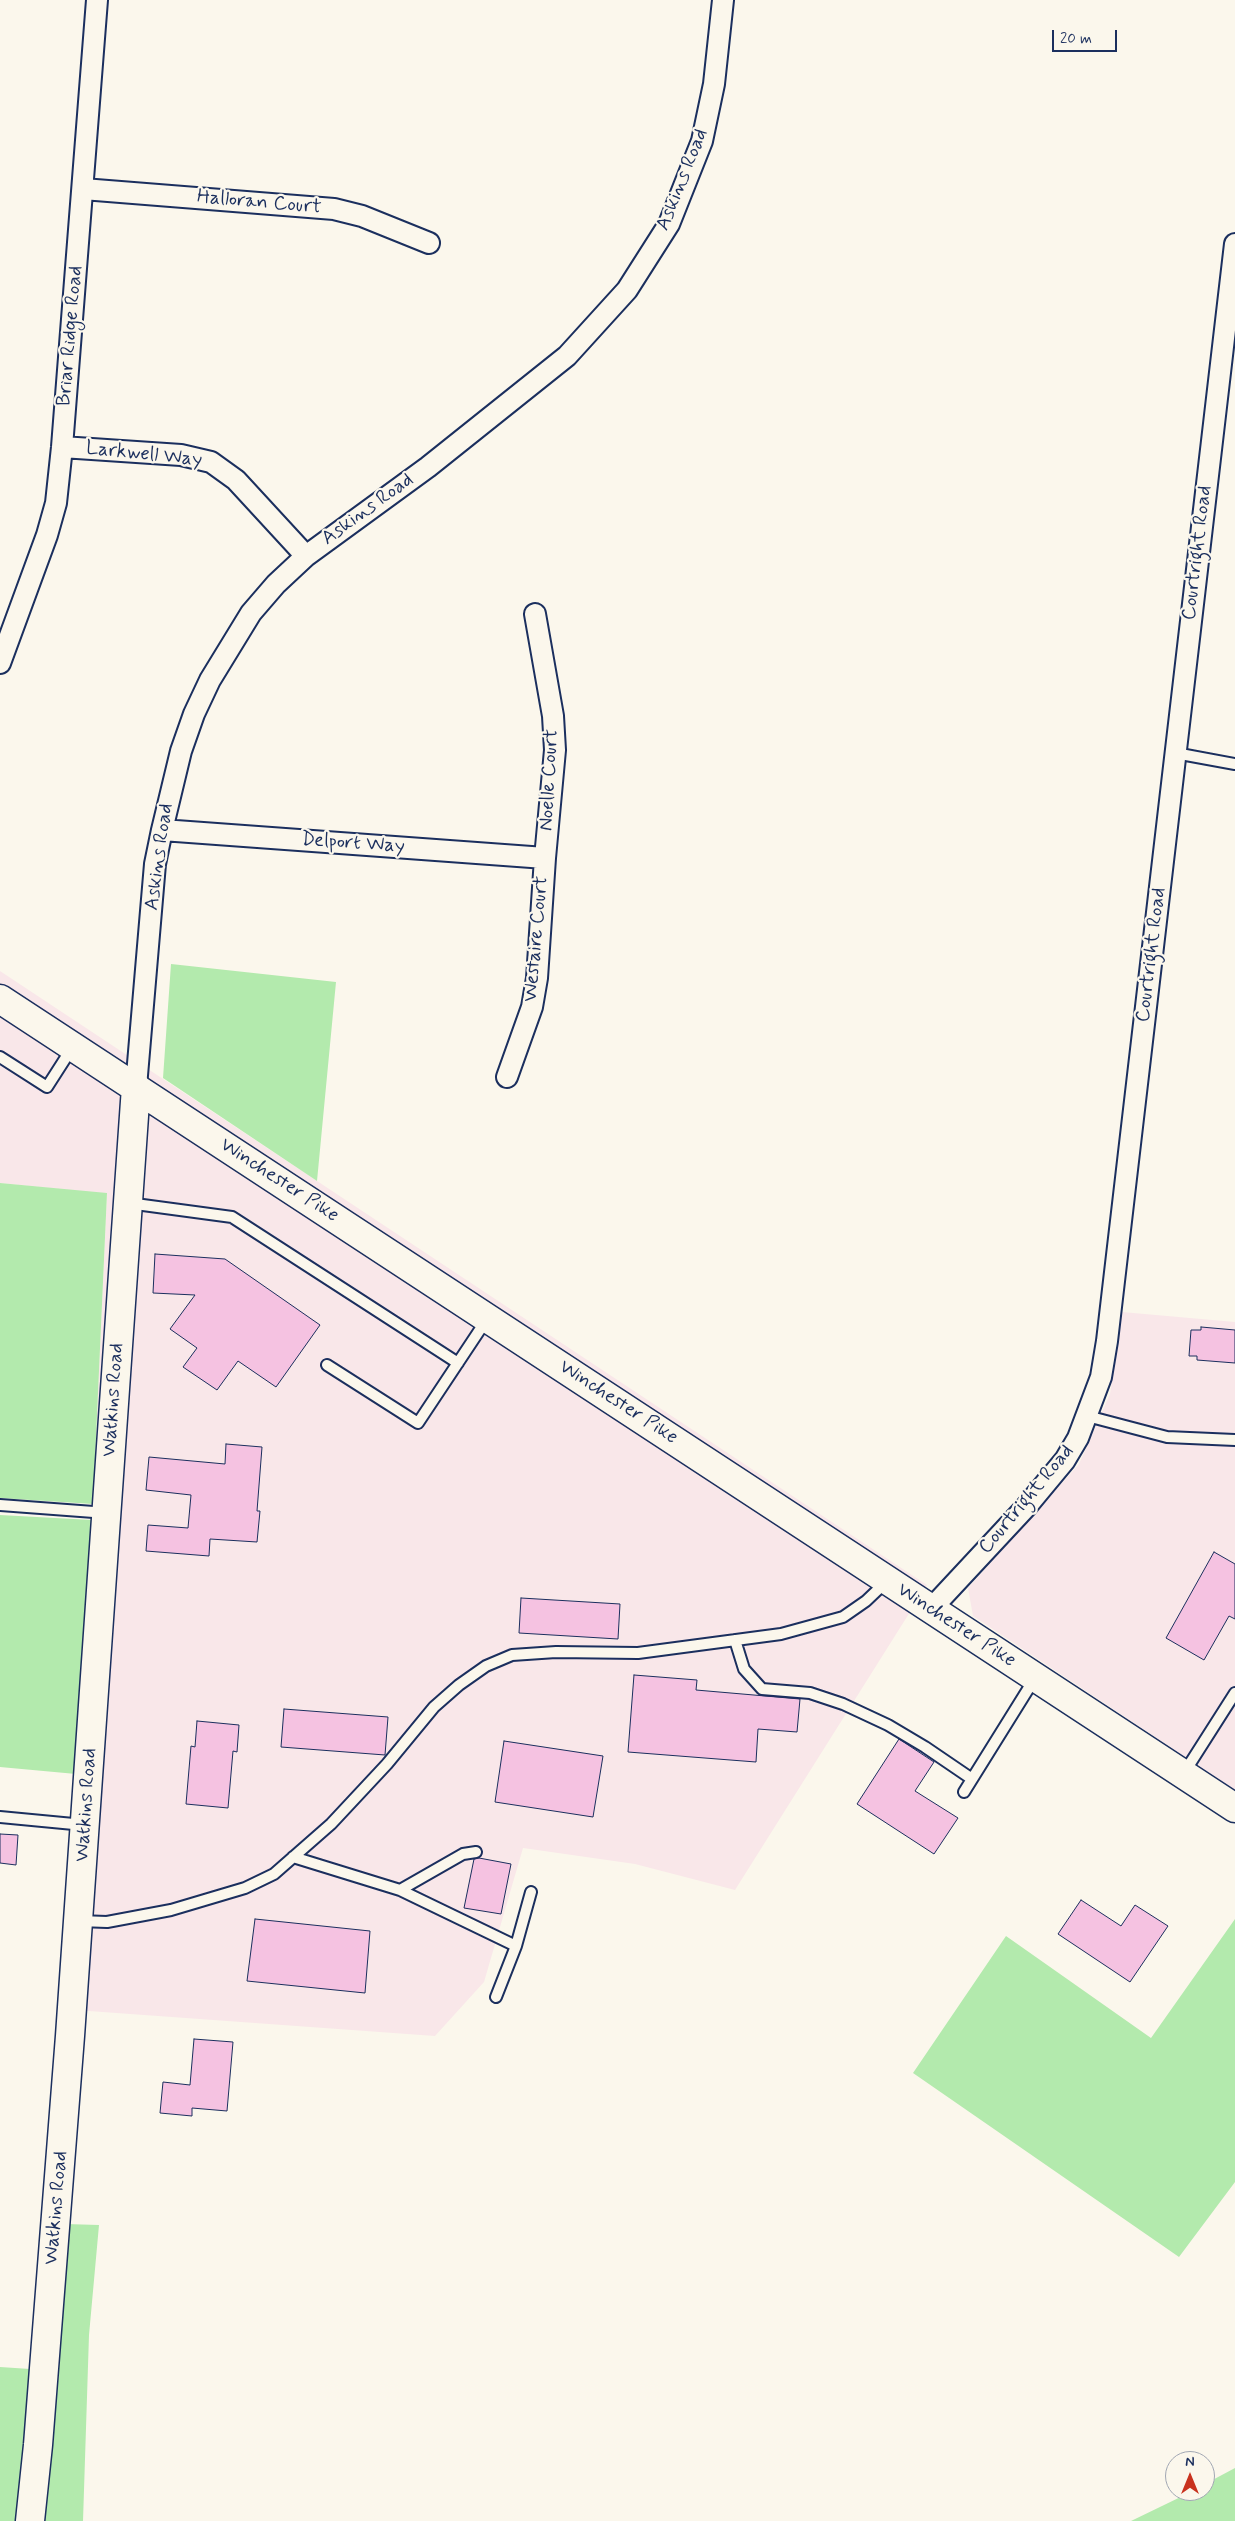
<!DOCTYPE html>
<html>
<head>
<meta charset="utf-8">
<style>
  body { margin:0 }
  #map { position:relative; width:1235px; height:2521px; overflow:hidden; background:#fbf7ec; font-family:Mynerve,sans-serif }
  canvas { display:block }
  .north { position:absolute; left:1165px; top:2451px; width:50px; height:50px; box-sizing:border-box; background:#fbf7ec; border:1px solid #a1a7b3; border-radius:50%; rotate:0deg; font-size:14px; font-weight:700; line-height:20px; text-align:center; color:#1b2f5e }
  .north::after { content:''; display:block; margin:auto; width:18px; height:22px; background:#c8321e; clip-path:polygon(50% 0,100% 100%,50% 72%,0 100%) }
  .scale { position:absolute; left:1052px; top:30px; width:65px; height:22px; box-sizing:border-box; border:2px solid #1b2f5e; border-top:0; padding-left:6px; font-size:15px; line-height:18px; white-space:nowrap; color:#1b2f5e; -webkit-text-stroke:4px #fbf7ec; paint-order:stroke }
</style>
</head>
<body>
<div id="map">
<canvas width="1235" height="2521"></canvas>
<div class="north">N</div>
<div class="scale">20 m</div>
</div>
<script>
const g = document.querySelector('canvas').getContext('2d');
g.lineJoin = 'round';
function fillPath(path, color) {
  g.fillStyle = color;
  g.fill(path, 'evenodd');
}
function poly(rows) {
  const path = new Path2D();
  for (const r of rows) {
    path.moveTo(r[0], r[1]);
    for (let i = 2; i < r.length; i += 2) path.lineTo(r[i], r[i + 1]);
  }
  return path;
}
function strokePath(path, color, width, dash) {
  g.strokeStyle = color;
  g.lineWidth = width;
  g.lineCap = dash ? 'butt' : 'round';
  g.setLineDash(dash || []);
  g.stroke(path);
}
function label(font, color, halo, rows, align = 'center') {
  g.font = font + ' Mynerve,sans-serif';
  g.lineWidth = 4.5;
  g.setLineDash([]);
  g.textBaseline = 'middle';
  g.strokeStyle = halo;
  g.fillStyle = color;
  for (const [text, x, y, turn = 0] of rows) {
    g.save();
    g.translate(x, y);
    g.rotate((+turn || 0) * Math.PI / 180);
    g.textAlign = isNaN(turn) ? turn : align;
    if (halo) g.strokeText(text, 0, 0);
    g.fillText(text, 0, 0);
    g.restore();
  }
}
fillPath(poly([
  [0,971,927,1585,735,1890,635,1864,523,1848,484,1982,435,2036,61,2009,93,1504,107,1194,0,1183],
  [1122,1312,1235,1322,1235,1790,973,1616,968,1588,1079,1464,1110,1394]
]), '#f9e7e9');
fillPath(poly([
  [171,964,336,982,317,1181,163,1078],
  [0,1183,107,1193,93,1504,0,1498],
  [0,1515,92,1520,76,1774,0,1767],
  [1235,1919,1235,2182,1179,2257,913,2073,1006,1936,1151,2038],
  [65,2224,99,2225,89,2335,83,2521,42,2521,59,2371],
  [0,2367,30,2369,16,2521,0,2521],
  [1235,2468,1235,2521,1131,2521,1193,2491,1205,2491,1205,2484]
]), '#b3eaad');
const building = poly([
  [155,1254,225,1259,320,1325,276,1387,238,1361,217,1390,183,1367,197,1348,170,1329,195,1295,153,1293,155,1254],
  [1201,1327,1235,1330,1235,1363,1197,1360,1197,1356,1189,1356,1191,1330,1201,1330,1201,1327],
  [226,1444,262,1447,257,1511,260,1511,257,1542,210,1539,209,1556,146,1551,148,1525,188,1528,191,1495,146,1490,149,1457,225,1464,226,1444],
  [1214,1552,1235,1564,1235,1619,1229,1616,1204,1660,1166,1638,1214,1552],
  [521,1598,620,1604,618,1639,519,1633,521,1598],
  [634,1675,697,1680,696,1690,800,1699,797,1732,758,1729,756,1762,628,1752,634,1675],
  [284,1709,388,1717,385,1755,281,1747,284,1709],
  [197,1721,239,1725,237,1752,233,1751,228,1808,186,1804,191,1746,195,1747,197,1721],
  [899,1739,934,1762,915,1791,958,1818,934,1854,857,1804,899,1739],
  [504,1741,603,1756,593,1817,495,1802,504,1741],
  [0,1834,18,1835,16,1865,0,1863,0,1834],
  [479,1858,511,1864,501,1914,464,1908,474,1859,479,1858],
  [1081,1900,1121,1926,1135,1905,1168,1926,1130,1982,1058,1934,1081,1900],
  [255,1919,370,1931,365,1993,247,1981,255,1919],
  [194,2039,233,2042,227,2111,192,2108,192,2116,160,2113,163,2082,190,2085,194,2039]
]);
fillPath(building, '#f5c2e1');
strokePath(building, '#1b2f5e', 1);
const lane = poly([
  [1175,753,1235,764],
  [0,1057,47,1087,72,1048],
  [128,1203,232,1217,458,1363],
  [327,1365,418,1423,487,1319],
  [1087,1416,1167,1437,1235,1440],
  [0,1505,107,1513],
  [735,1640,744,1669,762,1689,810,1693,843,1704,888,1725,925,1747,972,1779],
  [1184,1773,1235,1693],
  [964,1792,1035,1678],
  [0,1817,84,1825],
  [293,1857,400,1890,463,1854,476,1852],
  [400,1890,516,1946,531,1892],
  [79,1921,107,1922,171,1910,245,1888,274,1874,331,1824,387,1764,434,1707,459,1685,486,1666,512,1655,556,1652,638,1653,781,1634,843,1617,866,1601,887,1581],
  [496,1997,516,1946]
]);
const street = poly([
  [83,189,334,209,362,216,429,243],
  [62,447,181,455,211,462,236,480,306,556],
  [0,663,47,535,56,503,62,447,97,0],
  [162,830,545,858],
  [507,1077,532,1007,537,978,545,858,555,750,553,716,535,614],
  [136,1087,155,864,162,830,181,751,194,714,210,680,251,613,276,584,306,556,428,467,567,356,627,290,669,224,702,141,714,84,723,0],
  [931,1609,1026,1507,1065,1460,1078,1438,1101,1377,1107,1341,1235,244]
]);
const secondary = poly([
  [0,999,1235,1808],
  [30,2521,38,2445,70,2036,136,1087]
]);
strokePath(lane, '#1b2f5e', 14);
strokePath(street, '#1b2f5e', 24);
strokePath(secondary, '#1b2f5e', 31);
strokePath(lane, '#fbf7ec', 10);
strokePath(street, '#fbf7ec', 20);
strokePath(secondary, '#fbf7ec', 28);
label('20px', '#1b2f5e', '#fbf7ec', [
  ["Askins Road",683,180,-68],
  ["Halloran Court",259,203,5],
  ["Briar Ridge Road",71,336,-85],
  ["Larkwell Way",144,455,6],
  ["Askins Road",368,510,-36],
  ["Courtright Road",1198,553,-83],
  ["Noelle Court",550,780,-87],
  ["Delport Way",353,844,4],
  ["Askins Road",160,857,-82],
  ["Westaire Court",537,939,-85],
  ["Courtright Road",1152,955,-83],
  ["Winchester Pike",279,1181,33],
  ["Watkins Road",114,1400,-86],
  ["Winchester Pike",618,1403,33],
  ["Courtright Road",1027,1500,-50],
  ["Winchester Pike",956,1626,33],
  ["Watkins Road",87,1805,-86],
  ["Watkins Road",57,2208,-85]
]);
</script>
</body>
</html>
